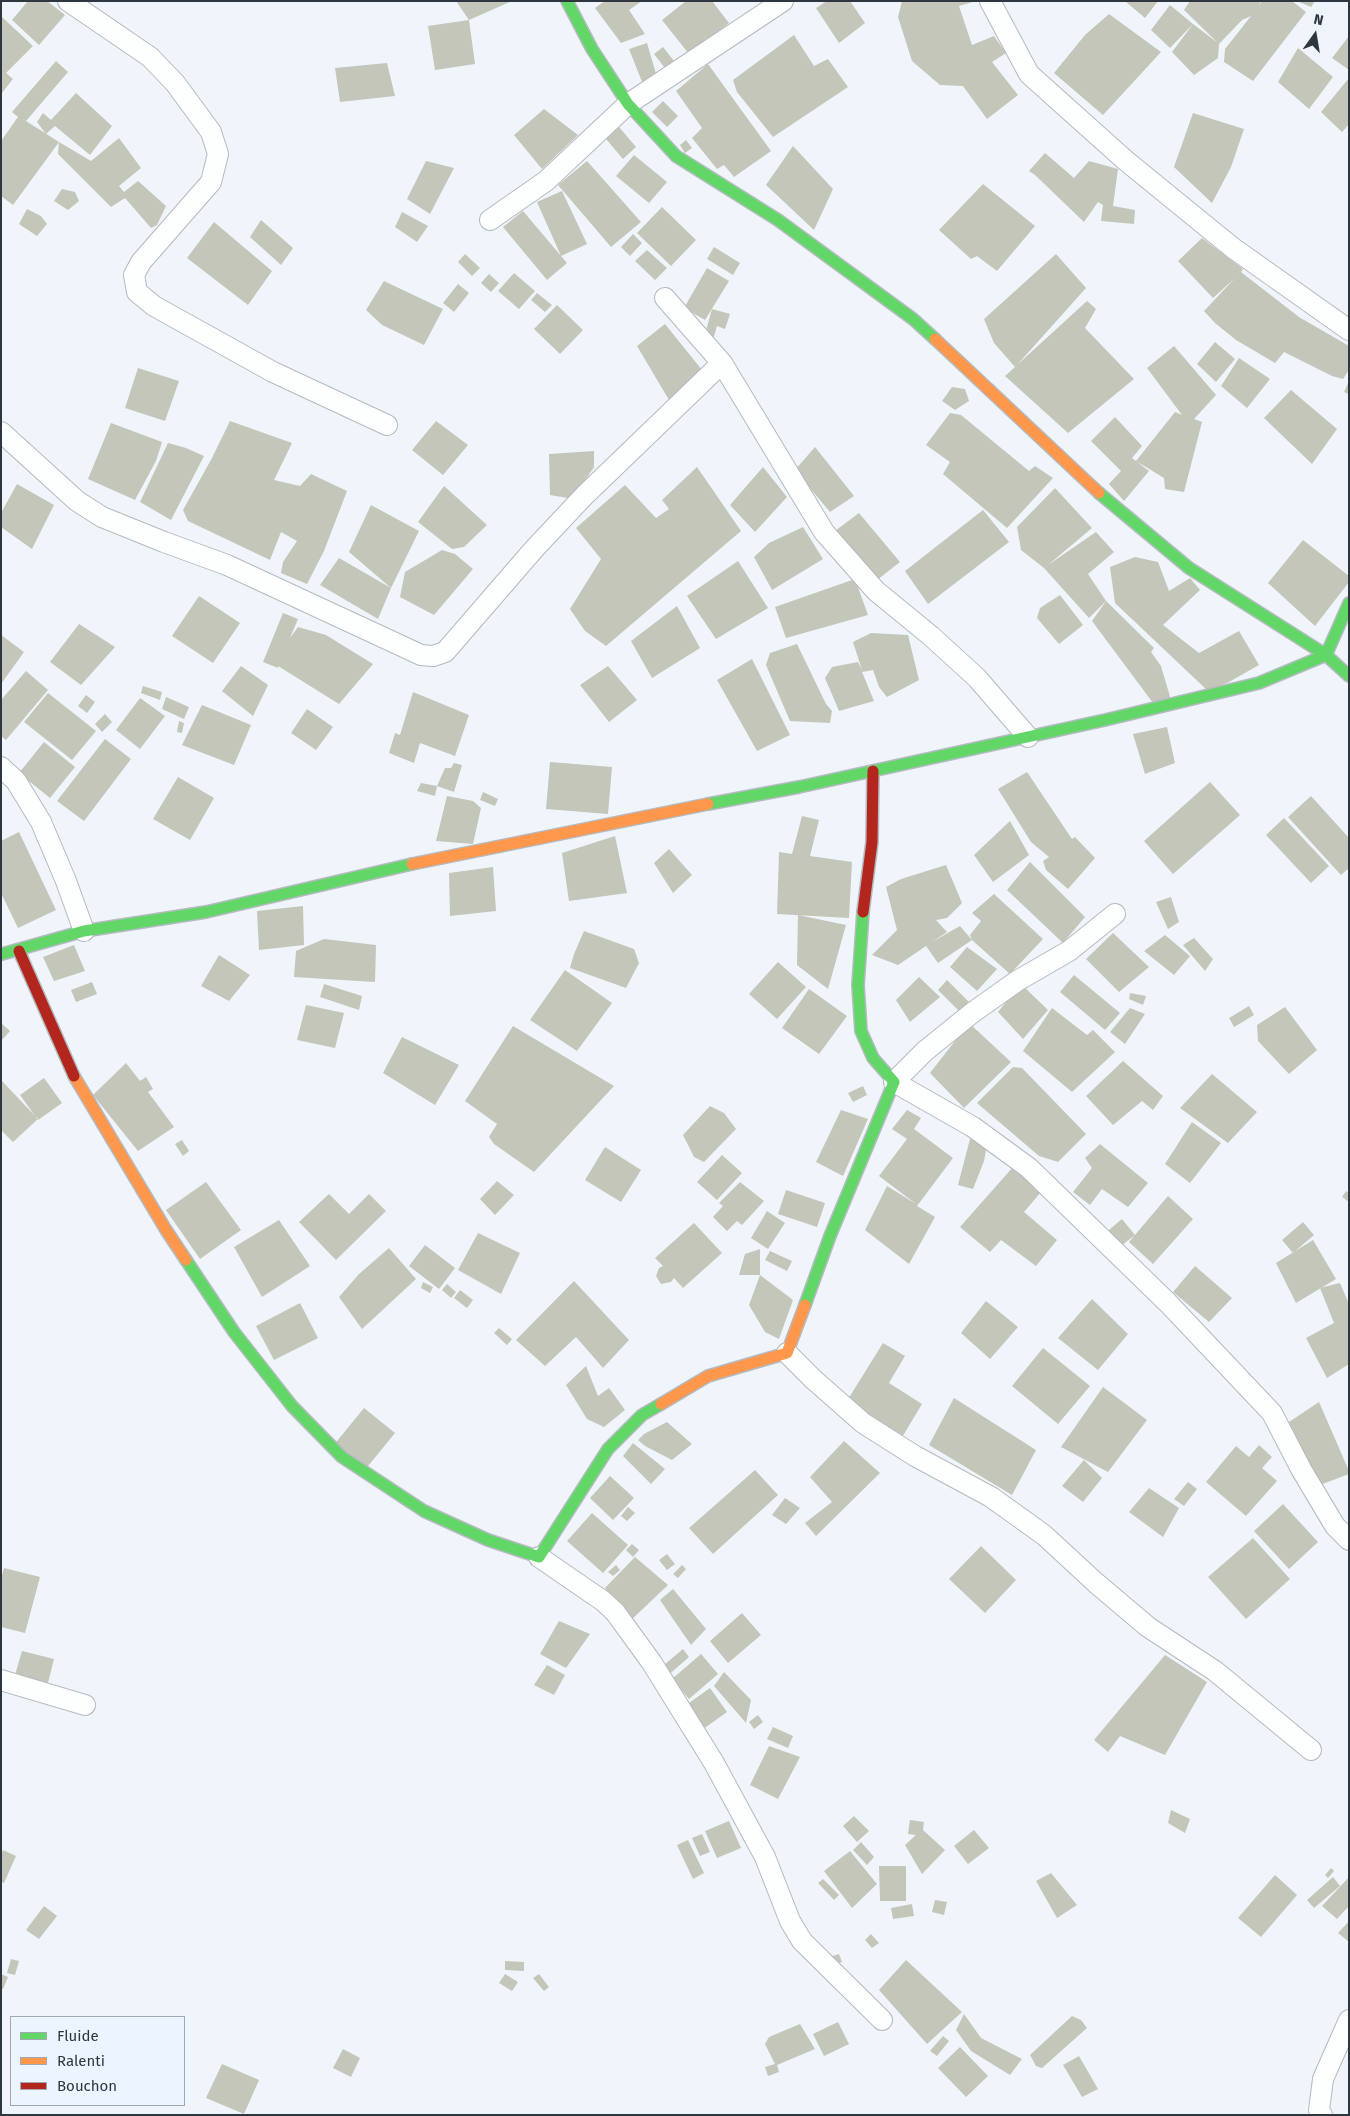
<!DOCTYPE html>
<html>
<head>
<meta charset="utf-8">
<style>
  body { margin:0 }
  #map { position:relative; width:1350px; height:2116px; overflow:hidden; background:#f0f5fb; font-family:"Fira Sans",sans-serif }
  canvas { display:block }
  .frame { position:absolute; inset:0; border:2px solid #2e3640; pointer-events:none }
  .legend { position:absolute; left:10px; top:2016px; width:175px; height:90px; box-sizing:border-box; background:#ecf5ff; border:1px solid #a0a9b3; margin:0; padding:6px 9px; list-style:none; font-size:15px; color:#2e3640 }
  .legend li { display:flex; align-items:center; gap:10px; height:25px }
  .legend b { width:25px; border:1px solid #a0a9b3 }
  .north { position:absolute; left:1290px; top:10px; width:50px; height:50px; -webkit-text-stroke:4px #ecf5ff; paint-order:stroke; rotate:13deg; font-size:14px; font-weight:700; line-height:20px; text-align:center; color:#2e3640 }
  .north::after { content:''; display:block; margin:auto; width:18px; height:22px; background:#2e3640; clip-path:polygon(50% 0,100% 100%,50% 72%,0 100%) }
</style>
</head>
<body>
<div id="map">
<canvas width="1350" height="2116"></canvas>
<div class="frame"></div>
<ul class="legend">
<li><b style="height:6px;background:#63d668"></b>Fluide</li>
<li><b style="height:6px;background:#ff974d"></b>Ralenti</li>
<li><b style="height:6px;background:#b3261e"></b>Bouchon</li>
</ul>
<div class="north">N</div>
</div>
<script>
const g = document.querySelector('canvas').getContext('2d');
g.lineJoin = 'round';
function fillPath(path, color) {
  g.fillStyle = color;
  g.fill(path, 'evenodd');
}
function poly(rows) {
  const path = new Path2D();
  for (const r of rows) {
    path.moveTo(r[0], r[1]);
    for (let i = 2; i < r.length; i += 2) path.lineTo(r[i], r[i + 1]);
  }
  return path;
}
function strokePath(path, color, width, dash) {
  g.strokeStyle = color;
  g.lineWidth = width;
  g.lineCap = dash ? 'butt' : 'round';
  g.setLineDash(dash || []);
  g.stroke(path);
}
fillPath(poly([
  [28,1,47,1,65,15,39,45,12,20],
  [456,1,512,1,469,20],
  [605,1,642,1,629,10,645,34,621,43,595,8],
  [686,1,712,1,729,23,689,54,662,20],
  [827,1,850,1,865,23,839,43,816,8],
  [902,1,976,1,959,6,972,45,994,36,1006,53,992,62,1018,95,987,119,963,86,940,85,912,61,898,17],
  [1125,1,1158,1,1145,18],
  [1190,1,1261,1,1259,6,1262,1,1292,1,1306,12,1253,81,1224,62,1225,49,1251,16,1242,20,1219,44,1218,58,1194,75,1172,52,1193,24,1218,43,1184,10],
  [1297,1,1315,1,1311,7],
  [1170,5,1193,24,1170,48,1151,30],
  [1109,14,1161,52,1103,115,1054,73,1085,35],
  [1,16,33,46,6,73,13,79,1,94],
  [469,20,475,64,435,70,428,26],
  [794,35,814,66,828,59,848,87,773,137,737,92,733,80],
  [1349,36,1349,70,1332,58],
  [647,43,657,77,642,82,629,49],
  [663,47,674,61,665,68,654,54],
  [1298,48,1333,77,1309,109,1278,82],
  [56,61,68,72,26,121,59,142,13,205,1,196,1,141,18,117,12,112],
  [387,63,395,96,340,102,335,68],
  [708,64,771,151,734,177,724,165,717,169,692,138,702,128,676,91],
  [1349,78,1349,124,1342,132,1321,112],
  [76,93,112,126,90,155,55,126,46,134,37,122,43,113,51,120],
  [663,101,678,116,667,127,652,112],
  [544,109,578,135,542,169,514,135],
  [1193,113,1244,129,1231,167,1212,203,1174,167],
  [619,127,636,147,623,159,606,139],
  [119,138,141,168,119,186,124,192,138,181,166,206,157,225,151,228,125,198,111,207,58,154,59,142,91,161],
  [686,140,692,148,685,153,680,145],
  [793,146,833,189,814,230,766,185],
  [1045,153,1074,178,1089,161,1118,169,1113,206,1135,210,1134,224,1101,221,1103,205,1098,202,1084,222,1035,175,1029,171],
  [634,155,667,182,649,203,616,176],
  [426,161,454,168,430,214,407,199],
  [587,161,641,222,611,247,558,185],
  [983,184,1035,226,997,271,977,256,971,259,939,230],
  [62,189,75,192,79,201,68,210,54,201],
  [562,191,587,244,561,256,537,202],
  [662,207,696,240,671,266,637,233],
  [27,209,41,216,47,224,37,236,19,224],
  [523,211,567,263,547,280,503,227],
  [402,212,428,226,417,242,395,227],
  [261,220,293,248,281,265,250,237],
  [214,222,272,271,248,305,187,258],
  [633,234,642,243,630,256,621,247],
  [1202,238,1243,269,1241,272,1299,317,1349,346,1349,370,1343,379,1332,376,1284,352,1275,363,1236,340,1215,323,1204,311,1235,278,1213,298,1178,261],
  [714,247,740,263,733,275,707,259],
  [647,250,667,268,655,280,635,261],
  [465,254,480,268,472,276,458,262],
  [1056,254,1086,288,1017,365,1087,301,1096,309,1085,328,1134,379,1068,433,1005,376,1015,367,994,343,984,319],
  [707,268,729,281,705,320,684,308],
  [514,273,535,291,519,309,498,291],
  [489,274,499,283,491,292,481,283],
  [384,281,443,309,424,345,382,325,366,310],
  [458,284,469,293,454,312,443,303],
  [537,293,552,305,545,312,531,300],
  [557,305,583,330,560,354,534,329],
  [712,309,730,314,725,329,717,326,713,340,704,338],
  [665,324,702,370,669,400,637,346],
  [1215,342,1235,359,1216,382,1197,364],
  [1174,346,1216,395,1194,419,1202,422,1184,492,1165,489,1164,478,1136,461,1149,471,1124,501,1109,484,1121,471,1091,441,1115,417,1142,446,1132,458,1136,461,1175,412,1182,415,1147,368],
  [1239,358,1270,379,1247,408,1221,386],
  [138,368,179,381,165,421,125,408],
  [1349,381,1349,394,1344,392],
  [952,387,965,389,969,401,955,410,942,401],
  [1291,390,1337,429,1312,464,1264,418],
  [950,413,961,415,1029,471,1035,466,1053,478,1007,528,943,474,950,462,926,445],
  [230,421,292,443,274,480,300,486,311,474,347,491,324,551,307,584,281,573,283,562,297,541,281,532,270,560,188,521,183,510,212,458],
  [436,421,468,445,443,475,412,450],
  [111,423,162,442,156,461,135,500,88,479],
  [168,443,186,448,204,456,171,520,140,502],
  [815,447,854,496,830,512,795,470],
  [594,451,594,467,573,499,550,495,549,454],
  [697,467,741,531,606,646,585,631,570,609,601,559,576,528,625,485,656,518,669,509,662,500],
  [763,467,787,497,755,532,730,505],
  [17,484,54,505,32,549,1,527,1,513],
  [444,486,487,525,464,547,452,549,418,522],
  [1055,488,1092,528,1048,565,1096,532,1114,552,1088,574,1106,601,1089,618,1044,568,1021,550,1017,527],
  [371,505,419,531,391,588,349,552],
  [983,510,1009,542,928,604,905,571],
  [859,513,900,562,877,580,835,531],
  [803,527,823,559,772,590,754,557,769,543],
  [1303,540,1349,576,1349,582,1315,626,1268,583],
  [442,550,455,554,473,569,434,615,400,597,405,572],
  [1135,557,1158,562,1169,591,1190,578,1200,590,1163,625,1199,653,1239,631,1259,665,1229,682,1208,691,1115,603,1110,567],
  [339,558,391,588,378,619,320,585],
  [738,561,768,608,716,639,687,596],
  [855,579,868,615,786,638,775,607],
  [1060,595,1083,625,1059,644,1037,618,1040,608],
  [199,596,240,623,213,663,172,636],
  [1106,601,1154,648,1151,652,1161,666,1171,700,1153,703,1092,621],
  [677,606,700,648,652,678,631,641],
  [283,613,298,619,290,638,298,627,326,635,373,664,339,704,278,666,278,668,263,662],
  [79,624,115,647,81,685,50,662],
  [871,633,908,635,919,680,887,697,879,687,873,670,862,672,874,701,839,711,825,678,832,667,858,662,862,670,853,642],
  [1,635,24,652,1,684],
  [797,644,826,704,832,711,830,723,790,721,766,665,770,653],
  [752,659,790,735,757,751,717,680],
  [241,666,268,685,253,716,222,691],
  [608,666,637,700,609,722,580,685],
  [26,671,48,690,6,740,1,736,1,700],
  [143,686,162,692,160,700,141,693],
  [413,692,469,715,455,756,420,743,414,763,389,753,395,733,400,735],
  [48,693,96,731,72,760,24,722],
  [86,695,95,702,87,713,78,706],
  [166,697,189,707,184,719,162,709],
  [140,698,165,716,140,749,116,730],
  [202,705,251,725,234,765,182,745],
  [307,709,333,727,316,750,291,733],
  [105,714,112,722,102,732,95,724],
  [179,721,184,723,182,733,177,732],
  [1167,727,1175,763,1145,774,1133,734],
  [105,739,131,759,84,821,57,801],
  [44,742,75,767,50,798,19,773],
  [550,762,612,767,608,814,546,809],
  [454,763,462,765,454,792,437,786,445,768,451,768],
  [1027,772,1072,839,1075,837,1095,858,1068,889,1046,870,1043,861,1049,857,1031,842,998,789],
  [178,777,214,798,190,840,153,819],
  [1210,782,1240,815,1173,874,1144,841],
  [421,783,437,786,435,796,417,791],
  [483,792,498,799,495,806,480,800],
  [447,796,473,801,481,808,473,844,436,841],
  [1311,796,1349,838,1349,868,1341,875,1288,817],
  [802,816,819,820,810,856,852,862,849,918,777,914,779,852,792,854],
  [1284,818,1329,866,1311,883,1266,835],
  [1010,821,1029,855,993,882,974,855],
  [19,832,56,910,18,928,1,893,1,841],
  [615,836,627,893,569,901,562,853],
  [669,849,692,875,673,893,654,863],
  [1030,862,1085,917,1063,943,1007,890],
  [946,865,962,903,947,918,936,920,947,932,932,942,960,926,972,940,938,963,926,946,898,965,872,955,897,930,886,887,901,879],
  [493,867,496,911,450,916,449,873],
  [994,894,1043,939,1010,974,972,940,970,935,981,921,972,913],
  [1171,897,1179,922,1168,929,1156,902],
  [303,906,304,945,259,950,257,911],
  [798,915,846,925,828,989,797,965],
  [584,931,634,949,639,963,626,988,570,968,574,954],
  [1113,933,1149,967,1119,992,1086,959],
  [1165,935,1190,956,1174,975,1144,951],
  [1194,938,1213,959,1205,971,1183,945],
  [324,939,376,945,375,982,294,977,296,951],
  [74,945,85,971,54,981,43,957],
  [967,947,997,969,977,991,950,967],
  [219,955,250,975,229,1001,201,986],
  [778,962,806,987,777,1019,749,994],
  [565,970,612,1003,577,1051,530,1020],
  [1074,975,1120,1013,1105,1030,1060,992],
  [919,977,940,997,910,1022,896,1000],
  [947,980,973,1006,964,1016,938,990],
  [92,982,97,994,76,1002,71,990],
  [324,984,362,996,359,1010,320,997],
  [1022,985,1048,1010,1023,1039,998,1012,1018,987],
  [809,989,847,1016,819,1054,782,1028],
  [1130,993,1146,996,1143,1005,1129,999],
  [306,1005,344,1013,335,1048,297,1040],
  [1249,1006,1254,1015,1234,1027,1229,1018],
  [1285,1007,1317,1050,1289,1074,1258,1041,1257,1025],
  [1052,1008,1087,1035,1093,1030,1115,1052,1072,1092,1023,1051],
  [1130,1008,1145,1014,1125,1044,1110,1032],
  [1,1023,10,1031,1,1041],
  [969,1023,1011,1062,964,1108,930,1073],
  [513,1026,614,1086,534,1172,494,1144,489,1137,497,1124,465,1101],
  [402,1037,459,1065,435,1105,383,1073],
  [1123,1061,1163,1096,1153,1110,1142,1101,1113,1125,1086,1096],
  [126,1063,140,1081,146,1077,153,1089,148,1092,174,1127,138,1151,93,1095],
  [1013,1067,1022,1068,1086,1134,1058,1162,1039,1156,977,1103],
  [1212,1074,1257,1112,1228,1143,1180,1108],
  [44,1078,62,1103,38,1120,20,1095],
  [1,1080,38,1119,13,1142,1,1130],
  [863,1086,867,1095,853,1102,848,1093],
  [710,1106,724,1113,736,1129,704,1162,694,1157,683,1135],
  [841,1110,868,1119,843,1176,816,1162],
  [907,1110,921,1118,914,1129,953,1158,917,1206,935,1217,909,1264,865,1230,887,1186,916,1204,879,1176,907,1139,892,1129],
  [1192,1122,1221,1143,1190,1183,1165,1164],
  [970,1139,987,1144,984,1161,973,1189,958,1185],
  [182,1140,189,1151,183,1156,175,1144],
  [1100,1144,1148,1183,1128,1207,1102,1189,1090,1205,1073,1192,1092,1168,1085,1158],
  [605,1147,641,1170,621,1202,585,1180],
  [722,1155,742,1173,717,1200,697,1182],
  [1013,1167,1041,1192,1024,1212,1057,1240,1036,1266,1001,1240,990,1252,960,1227],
  [497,1181,514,1195,495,1215,480,1199],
  [206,1182,241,1230,200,1259,166,1210],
  [740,1182,764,1201,742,1225,737,1221,727,1231,713,1217,723,1206,719,1203],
  [786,1190,825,1203,817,1227,778,1214],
  [1346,1191,1349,1193,1349,1202,1342,1197],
  [329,1194,349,1214,369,1194,386,1211,336,1260,299,1222],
  [1168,1196,1193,1219,1153,1264,1129,1242],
  [767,1211,785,1223,768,1249,751,1238],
  [1122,1219,1135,1235,1116,1250,1103,1235],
  [279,1220,310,1266,262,1297,234,1247],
  [1303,1222,1314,1235,1293,1253,1282,1240],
  [694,1223,722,1253,683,1288,674,1278,671,1282,661,1284,656,1276,659,1268,663,1266,655,1258],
  [478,1233,520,1253,501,1294,458,1270],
  [1313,1240,1336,1279,1296,1303,1276,1263],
  [425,1245,455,1268,439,1289,409,1266],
  [389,1248,416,1279,362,1329,339,1297,359,1274],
  [760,1249,760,1275,739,1275,745,1254],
  [770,1251,792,1261,787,1271,765,1260],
  [1195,1266,1232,1298,1209,1322,1173,1292],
  [760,1275,793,1300,779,1339,765,1332,749,1305],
  [574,1281,629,1340,603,1368,576,1337,545,1366,516,1340],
  [423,1282,433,1287,430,1293,421,1288],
  [1340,1283,1349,1304,1349,1364,1327,1378,1306,1338,1334,1323,1320,1288],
  [447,1284,456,1292,451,1298,442,1290],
  [460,1290,473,1300,467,1308,454,1298],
  [1092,1299,1128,1334,1098,1370,1058,1338],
  [986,1301,1018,1327,990,1359,961,1333],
  [300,1303,318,1338,274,1360,256,1326],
  [499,1328,512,1339,507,1345,494,1333],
  [883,1343,905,1356,889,1383,922,1404,901,1439,845,1404],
  [1043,1348,1090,1386,1058,1424,1012,1386],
  [586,1366,598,1396,609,1388,625,1410,604,1427,587,1419,566,1385],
  [1103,1387,1147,1420,1108,1472,1061,1447],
  [954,1398,1036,1450,1012,1495,929,1445],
  [1319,1402,1349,1471,1349,1474,1320,1485,1289,1422],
  [364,1408,395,1433,364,1471,333,1446],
  [667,1422,692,1444,672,1460,645,1446,638,1440,644,1434],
  [844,1441,880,1473,816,1536,805,1523,832,1502,810,1477],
  [633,1443,665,1469,651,1484,623,1456],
  [1259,1445,1272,1457,1262,1468,1277,1481,1246,1516,1206,1482,1236,1446,1249,1457],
  [1084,1460,1102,1478,1083,1502,1062,1486],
  [755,1470,778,1495,713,1554,689,1528],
  [610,1476,634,1498,613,1520,590,1498],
  [1188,1482,1197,1489,1184,1506,1174,1499],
  [1149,1488,1179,1508,1163,1537,1129,1512],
  [785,1498,800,1508,786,1524,772,1515],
  [1283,1504,1318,1542,1289,1569,1254,1531],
  [628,1507,635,1513,627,1521,621,1516],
  [592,1513,628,1545,603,1573,567,1541],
  [1253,1538,1290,1579,1246,1619,1208,1577],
  [632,1544,639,1550,633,1557,626,1550],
  [981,1546,1016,1580,985,1613,949,1579],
  [667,1554,675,1564,667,1570,659,1560],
  [635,1557,668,1585,630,1621,605,1588],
  [616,1565,620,1570,613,1576,608,1572],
  [682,1565,686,1569,678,1578,673,1574],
  [4,1568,40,1577,25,1633,1,1627,1,1579],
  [673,1589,706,1629,691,1645,660,1600],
  [742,1613,761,1635,728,1663,710,1641],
  [559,1621,590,1634,566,1668,540,1654],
  [683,1649,689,1657,665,1678,658,1670],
  [22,1651,54,1659,46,1691,13,1682],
  [701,1654,718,1674,689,1699,672,1679],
  [1165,1655,1207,1682,1165,1755,1120,1736,1108,1752,1094,1740],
  [547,1665,565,1675,554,1695,534,1685],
  [724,1672,751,1700,746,1723,714,1686],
  [710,1688,727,1712,699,1732,682,1708],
  [758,1715,763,1722,754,1729,749,1722],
  [773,1727,793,1736,788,1748,767,1739],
  [769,1746,800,1757,778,1799,750,1785],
  [1171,1810,1190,1819,1185,1833,1168,1823],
  [854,1816,869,1831,857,1842,843,1826],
  [910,1820,924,1822,923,1830,945,1850,922,1874,905,1845,916,1835,908,1834],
  [729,1821,741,1848,717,1858,705,1831],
  [974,1830,989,1848,968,1864,954,1846],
  [702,1834,710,1852,700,1856,692,1838],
  [688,1840,704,1873,693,1879,677,1845],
  [861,1842,874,1857,867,1865,853,1850],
  [3,1850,16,1856,4,1883,1,1882,1,1855],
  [850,1851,877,1884,852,1908,824,1871],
  [879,1866,906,1866,906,1901,880,1901],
  [1331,1868,1334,1871,1328,1878,1325,1875],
  [1051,1873,1077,1905,1057,1918,1036,1881],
  [1275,1875,1297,1895,1261,1937,1238,1918],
  [1333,1877,1340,1886,1314,1908,1307,1900],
  [1349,1877,1349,1906,1337,1919,1322,1906],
  [823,1879,839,1895,834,1900,818,1883],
  [935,1900,947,1902,944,1915,932,1912],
  [912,1904,914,1916,893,1919,891,1908],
  [44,1906,57,1916,39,1939,26,1930],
  [1349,1921,1349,1942,1338,1933],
  [871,1934,879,1943,872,1948,865,1940],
  [839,1954,842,1962,821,1969,818,1961],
  [11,1959,19,1961,15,1975,7,1973],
  [906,1960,962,2012,927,2044,879,1990],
  [505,1961,524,1962,524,1971,505,1970],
  [1,1974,8,1977,3,1989,1,1988],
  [505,1974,518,1982,512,1991,499,1983],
  [539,1974,549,1987,544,1991,533,1978],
  [964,2014,981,2038,1022,2059,1010,2075,971,2051,956,2030],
  [1072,2016,1081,2020,1087,2028,1042,2068,1036,2066,1030,2055],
  [838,2022,849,2044,824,2056,813,2034],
  [800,2024,815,2049,777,2065,779,2072,768,2076,765,2067,775,2064,765,2044,769,2037],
  [943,2036,949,2041,937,2056,930,2051],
  [960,2047,988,2076,966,2097,938,2068],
  [343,2049,360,2058,351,2077,333,2068],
  [1079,2056,1098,2089,1082,2097,1063,2065],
  [222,2064,259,2080,244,2114,206,2098]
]), '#c3c6b9');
const street = poly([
  [68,1,150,57,175,83,211,132,218,154,211,182,141,262,134,275,137,292,154,306,273,372,387,425],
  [990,1,1029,74,1125,160,1233,248,1349,330],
  [490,220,546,181,628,104,783,1],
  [722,363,824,532,876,591,931,636,977,678,1028,737],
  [1,432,77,501,102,517,164,542,227,565,421,655,433,656,445,652,535,548,585,495,722,363,665,298],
  [1,767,16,781,41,822,66,881,84,931],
  [1115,914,1069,951,1017,981,972,1013,925,1051,894,1082,973,1127,1029,1168,1168,1303,1272,1413,1301,1469,1335,1526,1349,1540],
  [787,1353,813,1379,863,1423,915,1456,991,1497,1044,1535,1096,1583,1148,1627,1215,1671,1311,1750],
  [539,1557,603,1601,615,1612,652,1663,714,1763,765,1857,790,1921,802,1941,882,2020],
  [1,1680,85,1705],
  [1322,2115,1319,2110,1323,2079,1349,2020]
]);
const fast = poly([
  [567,1,592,49,628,104,676,156,778,220,913,319,935,339],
  [1099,493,1189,568,1326,655,1349,676],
  [708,804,799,787,1105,720,1259,683,1326,655,1349,603],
  [2,954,84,931,206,912,412,864],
  [186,1260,234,1332,292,1406,342,1457,424,1511,488,1540,539,1557,608,1449,642,1415,661,1404],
  [805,1305,830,1236,894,1082,873,1058,861,1031,858,985,863,912]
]);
const slow = poly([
  [935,339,1099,493],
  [412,864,708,804],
  [74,1076,166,1230,186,1260],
  [661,1404,708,1376,787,1353,805,1305]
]);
const jam = poly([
  [863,912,872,842,873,771],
  [19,951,74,1076]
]);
strokePath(street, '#b4bac1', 22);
strokePath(fast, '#b4bac1', 14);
strokePath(slow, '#b4bac1', 14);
strokePath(jam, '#b4bac1', 14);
strokePath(street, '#fdfefe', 20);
strokePath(fast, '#63d668', 11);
strokePath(slow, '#ff974d', 11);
strokePath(jam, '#b3261e', 11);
</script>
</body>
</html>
